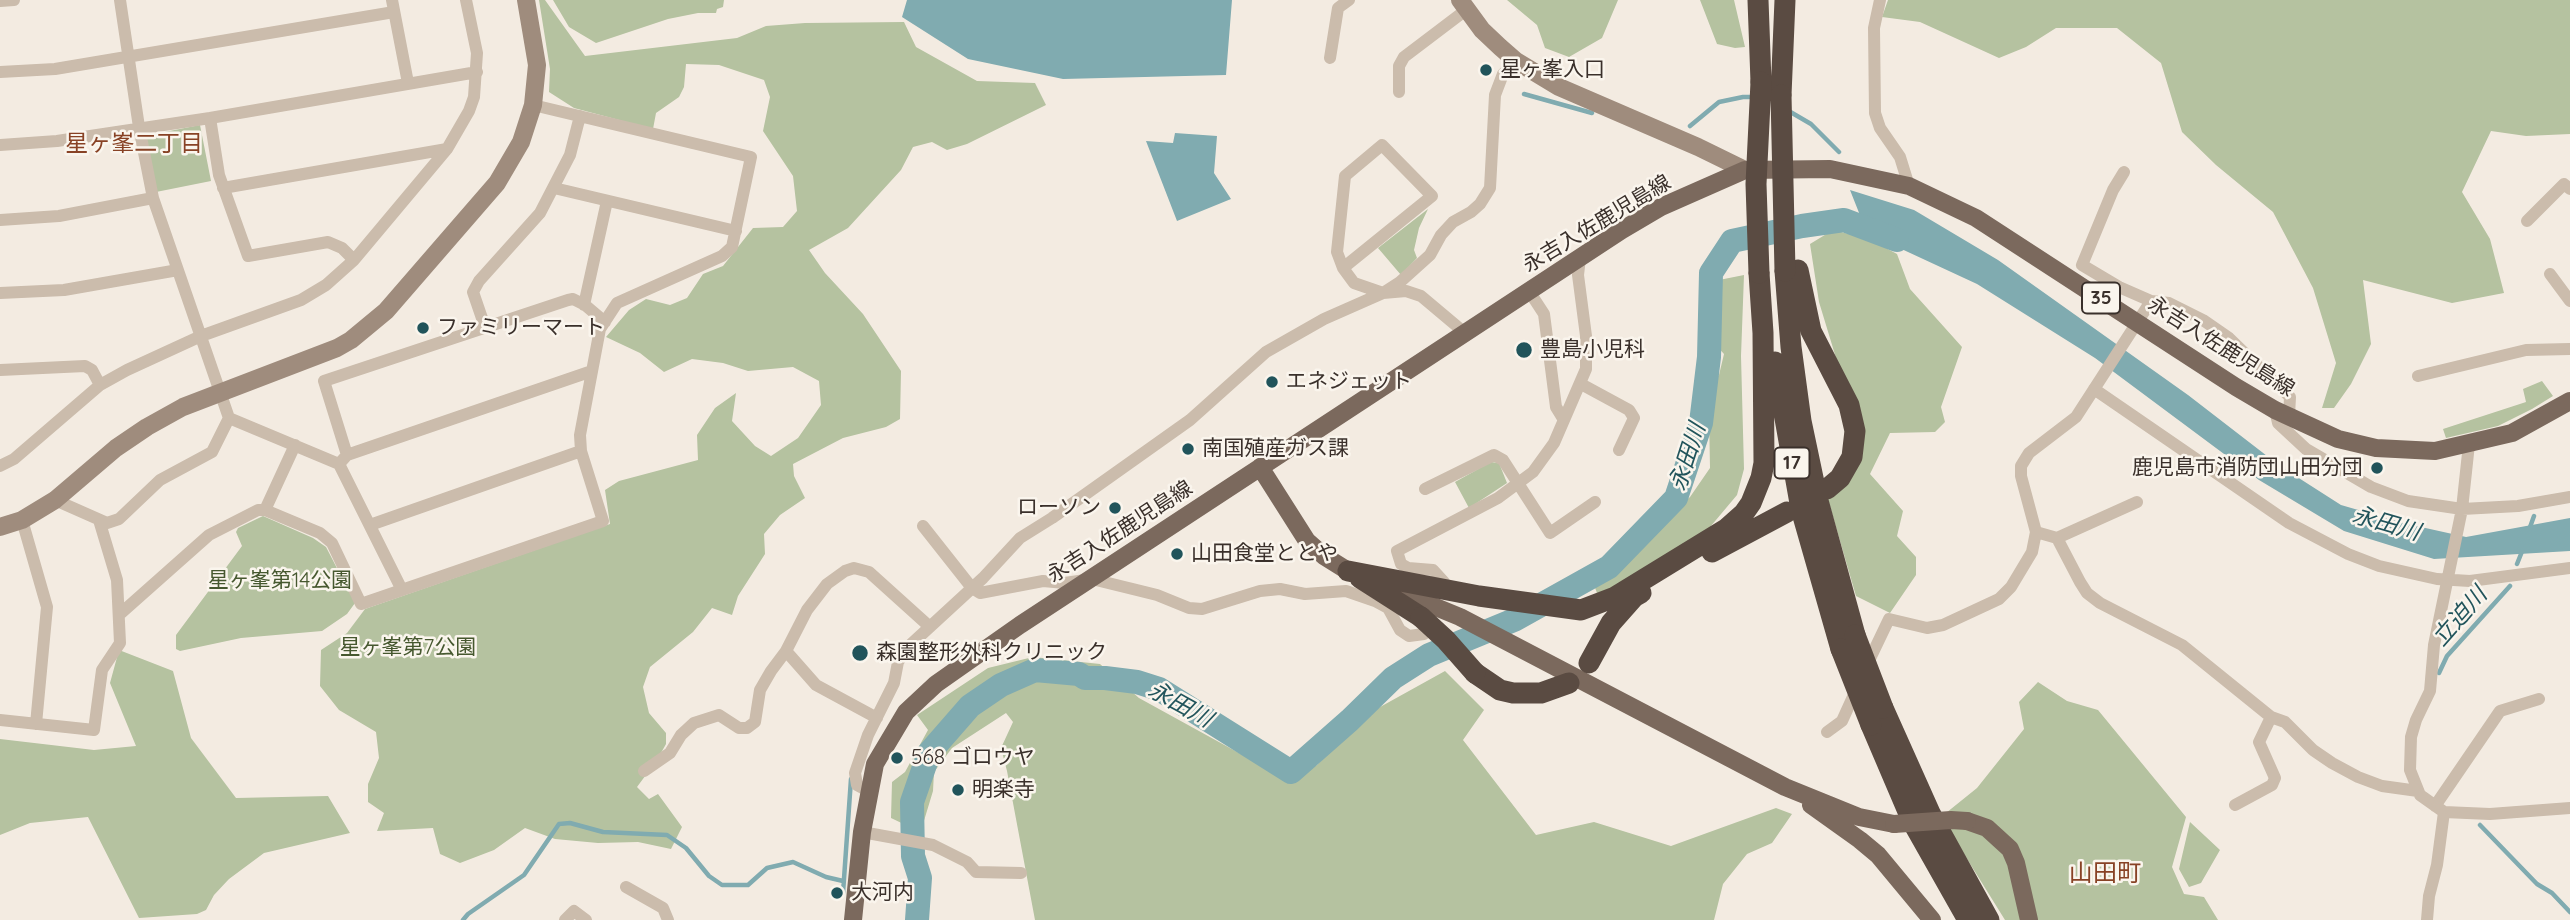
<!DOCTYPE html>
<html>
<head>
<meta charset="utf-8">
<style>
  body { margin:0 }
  canvas { display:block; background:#f3ebe1 }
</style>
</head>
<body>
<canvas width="2570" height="920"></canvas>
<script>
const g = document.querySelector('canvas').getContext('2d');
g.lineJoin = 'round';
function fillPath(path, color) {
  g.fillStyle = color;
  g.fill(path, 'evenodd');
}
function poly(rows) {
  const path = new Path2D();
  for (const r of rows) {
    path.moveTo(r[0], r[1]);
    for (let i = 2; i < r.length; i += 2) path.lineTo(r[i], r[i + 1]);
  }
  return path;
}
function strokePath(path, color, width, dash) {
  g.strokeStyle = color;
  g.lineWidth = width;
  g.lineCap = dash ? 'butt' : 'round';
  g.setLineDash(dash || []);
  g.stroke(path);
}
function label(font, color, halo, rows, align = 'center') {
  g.font = font + ' Quicksand,"Noto Sans JP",sans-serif';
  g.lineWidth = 5;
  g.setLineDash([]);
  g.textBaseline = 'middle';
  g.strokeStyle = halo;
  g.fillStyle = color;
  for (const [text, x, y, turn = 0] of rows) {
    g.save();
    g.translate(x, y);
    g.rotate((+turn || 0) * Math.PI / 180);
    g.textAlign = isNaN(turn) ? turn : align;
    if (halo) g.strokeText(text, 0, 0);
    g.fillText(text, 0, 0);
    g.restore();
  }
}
fillPath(poly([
  [539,0,545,0,585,56,737,38,766,26,805,23,904,22,916,47,977,81,1035,83,1046,105,967,144,947,150,932,142,913,147,901,170,848,228,809,250,825,273,863,314,901,371,900,419,886,427,843,438,793,464,794,476,805,498,780,515,764,534,765,554,738,596,732,615,712,608,693,632,650,667,643,687,649,713,666,733,666,744,657,760,637,787,649,799,658,794,682,827,671,849,638,842,598,843,555,839,525,828,494,850,460,863,440,854,433,828,377,831,384,813,368,802,368,784,379,758,376,732,339,710,320,686,321,650,347,633,365,609,610,524,605,490,619,481,698,460,697,435,715,408,736,393,732,421,755,446,771,456,798,438,821,405,819,381,793,367,748,371,723,363,692,359,664,372,640,353,606,337,629,310,646,299,670,305,687,298,703,274,723,266,753,228,783,227,797,211,793,176,763,131,770,97,764,80,719,65,686,64,684,87,679,97,656,113,653,129,574,108,549,92,550,69],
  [553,0,724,0,723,7,717,9,716,13,698,13,668,19,596,43,569,27],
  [1507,0,1618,0,1602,38,1569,57,1545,48,1537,25],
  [1700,0,1734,0,1745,47,1735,48,1717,44],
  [1888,0,2570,0,2570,134,2526,136,2491,131,2462,192,2490,239,2504,293,2452,303,2363,280,2371,344,2351,384,2334,408,2322,408,2336,363,2313,288,2273,212,2216,165,2182,132,2161,63,2117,28,2056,28,2026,47,1999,58,1920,22,1882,17],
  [200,125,211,181,156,192,144,136],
  [1428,209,1419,228,1414,250,1417,258,1401,275,1378,248],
  [1833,230,1869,239,1897,254,1910,289,1962,347,1941,407,1945,422,1935,432,1890,433,1870,474,1903,511,1897,536,1916,557,1916,575,1890,613,1856,596,1827,496,1846,482,1843,381,1819,302,1810,244],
  [1744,275,1741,356,1744,469,1737,495,1700,539,1636,582,1597,593,1594,585,1609,567,1690,497,1710,468,1709,414,1701,393,1719,375,1724,354,1713,342,1719,280],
  [2542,381,2553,396,2532,409,2498,426,2446,438,2443,429,2526,402,2523,389],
  [1491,462,1499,463,1507,483,1469,508,1455,482],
  [263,516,313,538,326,547,355,603,347,614,322,631,241,638,180,651,176,649,176,635,242,546,236,532,238,528],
  [119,650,173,671,191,738,236,798,328,796,350,833,264,853,229,879,214,895,206,910,197,914,139,918,88,817,30,823,0,835,0,739,94,750,136,746,110,683],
  [1033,657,1100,664,1139,698,1288,780,1317,765,1362,717,1445,671,1484,710,1463,740,1536,835,1594,822,1671,846,1776,808,1792,814,1772,843,1747,854,1723,884,1714,920,1035,920,1007,771,1001,748,1013,722,1006,713,952,748,934,772,933,791,923,824,912,828,891,818,892,782,905,772,928,730,917,715,988,668],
  [2038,682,2067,701,2098,710,2186,817,2172,867,2184,894,2204,897,2218,920,2005,920,1941,817,1977,788,2024,729,2019,702],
  [2190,822,2220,850,2201,883,2189,887,2179,869]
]), '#b5c2a0');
fillPath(poly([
  [907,0,1232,0,1226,75,1063,79,968,59,902,17],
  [1175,133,1217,136,1214,173,1231,199,1177,221,1146,141,1173,143],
  [1850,190,1914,210,1998,260,2188,395,2280,466,2341,505,2403,523,2466,537,2570,518,2570,551,2434,559,2344,531,2259,480,2095,358,1977,284,1867,233]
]), '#80abb0');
strokePath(poly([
  [1524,94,1592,113],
  [1787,110,1811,124,1839,152],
  [1690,126,1719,102,1743,97,1754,97],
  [2529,530,2534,516],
  [2517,564,2523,549],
  [2439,673,2447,656,2510,586],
  [2480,825,2537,884,2552,893,2570,912],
  [843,893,851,779],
  [463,920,468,914,524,875,559,824,570,823,603,832,667,835,686,848,709,876,722,885,748,885,767,868,793,862,826,877,843,881]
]), '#80abb0', 4.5);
strokePath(poly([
  [917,920,920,878,913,856,912,802,929,753,970,706,1001,685,1035,670,1079,674,1085,678,1105,678,1137,682,1159,689,1291,772,1350,720,1393,678,1429,655,1514,620,1609,567,1676,498,1701,423,1709,357,1711,273,1732,241,1802,226,1844,220,1897,240]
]), '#80abb0', 24);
strokePath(poly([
  [392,0,408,83],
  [1880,0,1874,28,1875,113,1880,128,1900,157,1909,186],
  [0,1,14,0],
  [1330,58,1338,8,1349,0],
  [0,72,55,69,394,12],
  [1399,92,1399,66,1404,57,1466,10],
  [210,118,219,175,248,256,328,242,342,248,354,260],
  [0,145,57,141,210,118,477,72],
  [2124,172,2113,190,2082,265,2119,287,2151,301,2169,303,2203,320,2229,338,2290,397,2289,416],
  [223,188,447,149],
  [554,188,736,231],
  [0,220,59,216,153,198],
  [2527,221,2564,184,2570,189],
  [1343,268,1432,196,1382,145,1345,176,1337,252,1343,268,1354,283,1383,293,1406,291,1421,296,1465,333],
  [2550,274,2570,301],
  [1529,291,1544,314,1556,407,1564,420],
  [0,293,64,290,178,270],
  [584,305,607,201],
  [485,327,473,292,479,281,540,213,570,155,580,116],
  [0,370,85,366,92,370,100,385],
  [2418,376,2526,350,2570,349],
  [1581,384,1629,410,1634,418,1619,450],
  [2094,389,2289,523,2348,554,2379,566,2437,579,2470,581,2570,568],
  [2275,410,2278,423,2306,449,2371,487,2408,501,2462,509,2518,506,2570,497],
  [229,418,339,464,402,590],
  [2469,444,2462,509,2434,645,2430,691,2416,720,2411,737,2410,770,2420,795,2444,812,2490,814,2570,808],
  [347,455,324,381,568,300,573,299,585,305,605,322],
  [339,464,347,455,592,371],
  [0,466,14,459,100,385,127,370,201,336,301,300,326,285,354,260,447,149,469,111,474,97,477,53,466,0],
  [1425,489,1494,455,1503,460,1550,533,1595,502],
  [55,500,107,523,119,519,160,480,212,452,229,418,153,198,139,127,120,0],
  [265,510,295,445],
  [22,520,47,607,36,724],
  [370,525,581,451],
  [923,526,972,588,980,593,1043,581,1065,583,1092,579,1157,595,1189,608,1202,609,1260,591,1280,589,1305,594,1346,591,1375,601,1388,608,1400,630,1409,636,1424,634],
  [2036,532,2057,538,2137,502],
  [2057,538,2080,582,2087,593,2100,603,2182,645,2271,717,2285,722,2313,750,2332,763,2358,777,2382,786,2418,791],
  [1444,582,1433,570,1408,568,1401,564,1397,551,1498,498,1533,472,1554,443,1586,369,1586,336,1578,275,1580,258],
  [120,614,209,535,258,510,265,510,320,533,332,543,361,604,603,521,581,451,580,435,600,329,617,303,722,256,732,247,751,157,533,105],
  [786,651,807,610,827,584,845,571,854,568,869,572,930,627],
  [1867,665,1889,619,1927,628,1943,625,1999,599,2011,587,2032,552,2036,532,2021,476,2021,466,2029,453,2076,417,2151,301],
  [0,720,94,730,102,670,120,643,117,580,99,520],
  [1827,732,1842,721,1857,688],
  [644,771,670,753,681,735,694,723,719,715,739,728,747,728,755,722,760,690,771,671,786,651,816,685,877,718],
  [868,791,857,785,855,773,868,735,894,683,898,662,908,647,983,578,1020,538,1052,518,1190,420,1266,352,1324,319,1383,293,1400,282,1430,255,1441,235,1453,222,1471,212,1480,204,1490,188,1495,95,1503,74,1516,61],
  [2235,805,2272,785,2275,778,2259,742,2271,717],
  [2435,806,2500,711,2539,699],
  [862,832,933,845,967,862,976,872,1021,873],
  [626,887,663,908,668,920],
  [565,920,574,911,586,920],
  [2427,920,2429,896,2437,865,2444,812]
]), '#cbbcac', 12);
strokePath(poly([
  [1460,0,1482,30,1500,47,1516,61,1559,87,1698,147,1745,170],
  [0,527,22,520,55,500,116,448,147,427,183,407,337,348,351,340,386,311,497,183,521,142,533,105,537,65,526,0]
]), '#9f8c7d', 18);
strokePath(poly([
  [1260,467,1307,541,1324,556,1348,571,1460,617,1785,787,1859,817,1894,824],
  [1811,805,1860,840,1878,855,1932,920],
  [1967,821,1987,828,2010,849,2016,863,2029,920],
  [853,920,862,832,875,764,906,712,936,684,1020,625,1622,230,1661,207,1745,170,1830,169,1909,186,1976,218,2236,387,2275,410,2338,439,2376,448,2435,451,2512,433,2570,401]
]), '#7b695d', 18);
strokePath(poly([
  [1758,0,1761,82],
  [1781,95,1785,0],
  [1798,270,1811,331,1849,405,1855,431,1852,457,1840,478,1827,489],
  [1785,271,1791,347,1801,421,1817,497,1855,635],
  [1775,362,1801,509,1841,649],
  [1712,552,1787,512],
  [1348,571,1479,596,1581,610,1615,597,1726,529,1744,513,1751,503,1761,478,1764,463,1763,333,1759,273],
  [1360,578,1421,617],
  [1589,663,1611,623,1634,597,1641,593],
  [1475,673,1500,690,1513,693,1541,693,1569,683],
  [1883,708,1930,813,1989,920],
  [1871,725,1912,821,1968,920]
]), '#5a4b42', 21);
strokePath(poly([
  [1894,824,1951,820,1967,821]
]), '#7b695d', 18);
strokePath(poly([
  [1781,95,1785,271],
  [1759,273,1756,184,1761,82],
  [1421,617,1446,640,1475,673],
  [1855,635,1883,708],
  [1841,649,1871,725]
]), '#5a4b42', 21);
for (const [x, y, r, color] of [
  [1486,70,7,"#21545b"],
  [423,328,7,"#21545b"],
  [1524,350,9,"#21545b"],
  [1272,382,7,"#21545b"],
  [1188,449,7,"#21545b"],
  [2377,468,7,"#21545b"],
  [1115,508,7,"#21545b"],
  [1177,554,7,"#21545b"],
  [860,653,9,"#21545b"],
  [897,758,7,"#21545b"],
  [958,790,7,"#21545b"],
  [837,893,7,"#21545b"]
]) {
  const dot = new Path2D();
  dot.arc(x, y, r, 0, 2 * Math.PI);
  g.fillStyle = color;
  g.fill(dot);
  strokePath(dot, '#faf5ed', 2.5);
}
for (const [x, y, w] of [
  [2101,298,38],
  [1792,463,35]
]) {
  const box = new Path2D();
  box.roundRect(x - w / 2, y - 15.5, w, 31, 5);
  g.fillStyle = '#faf5ed';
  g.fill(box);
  strokePath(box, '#3a302b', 2);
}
label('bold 19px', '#3a302b', null, [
  ["35",2101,298],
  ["17",1792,463]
]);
label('21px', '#3a302b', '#faf5ed', [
  ["星ヶ峯入口",1500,70],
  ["ファミリーマート",437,328],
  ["豊島小児科",1540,350],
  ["エネジェット",1286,382],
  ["南国殖産ガス課",1202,449],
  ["鹿児島市消防団山田分団",2363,468,"right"],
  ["ローソン",1101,508,"right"],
  ["山田食堂ととや",1191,554],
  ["森園整形外科クリニック",876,653],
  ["568 ゴロウヤ",911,758],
  ["明楽寺",972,790],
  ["大河内",851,893]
], 'left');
label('21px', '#3a302b', '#faf5ed', [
  ["永吉入佐鹿児島線",1597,224,-31],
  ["永吉入佐鹿児島線",2221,347,32],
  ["永吉入佐鹿児島線",1120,532,-33]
]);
label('21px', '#46582f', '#faf5ed', [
  ["星ヶ峯第14公園",280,581],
  ["星ヶ峯第7公園",408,648]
]);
label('23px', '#884225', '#faf5ed', [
  ["星ヶ峯二丁目",134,144]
]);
label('italic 23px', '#21545b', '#faf5ed', [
  ["永田川",1688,457,-72],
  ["永田川",2386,524,16],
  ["立迫川",2460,617,-49],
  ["永田川",1180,705,29]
]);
label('24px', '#884225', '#faf5ed', [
  ["山田町",2105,874]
]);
</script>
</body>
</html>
